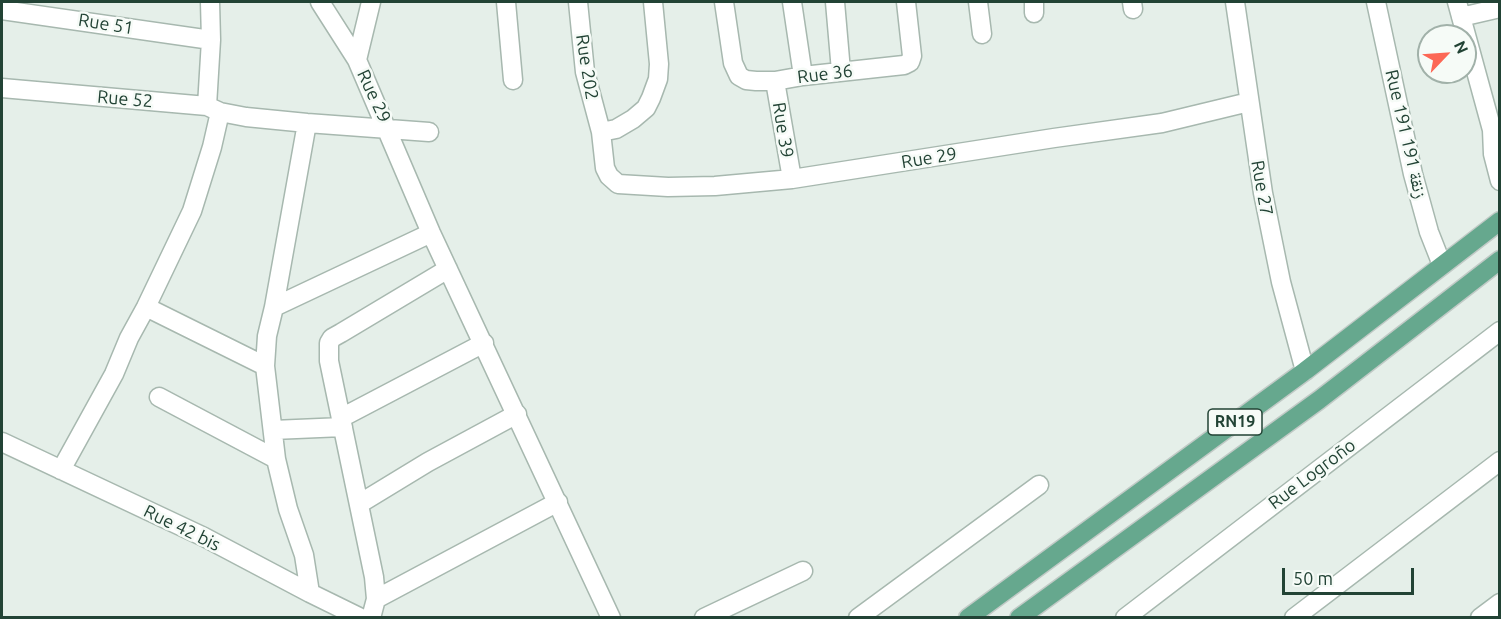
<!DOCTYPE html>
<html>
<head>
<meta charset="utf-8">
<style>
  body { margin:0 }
  #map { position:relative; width:1501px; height:619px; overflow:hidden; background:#e5efe9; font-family:Ubuntu,sans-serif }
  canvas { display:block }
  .frame { position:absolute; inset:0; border:3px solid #224335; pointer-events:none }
  .north { position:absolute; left:1417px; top:24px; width:60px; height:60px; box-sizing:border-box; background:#f6fbf7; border:2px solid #a1b1a9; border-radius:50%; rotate:65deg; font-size:16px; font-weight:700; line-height:24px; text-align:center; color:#224335 }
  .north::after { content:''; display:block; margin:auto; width:21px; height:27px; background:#fc6755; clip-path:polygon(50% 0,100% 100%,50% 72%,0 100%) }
  .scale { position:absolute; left:1282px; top:568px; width:132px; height:27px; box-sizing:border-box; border:3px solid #224335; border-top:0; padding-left:8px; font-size:18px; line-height:21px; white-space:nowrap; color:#224335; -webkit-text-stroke:4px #f6fbf7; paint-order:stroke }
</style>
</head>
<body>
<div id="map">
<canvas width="1501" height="619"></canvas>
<div class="frame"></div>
<div class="north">N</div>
<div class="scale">50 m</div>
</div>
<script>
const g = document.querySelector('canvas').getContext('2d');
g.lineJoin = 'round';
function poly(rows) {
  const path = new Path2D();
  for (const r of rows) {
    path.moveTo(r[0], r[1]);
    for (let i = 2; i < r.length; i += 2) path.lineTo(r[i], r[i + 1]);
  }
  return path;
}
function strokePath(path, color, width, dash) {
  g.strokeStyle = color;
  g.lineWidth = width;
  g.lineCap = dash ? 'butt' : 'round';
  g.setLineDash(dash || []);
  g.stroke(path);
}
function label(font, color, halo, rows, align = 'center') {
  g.font = font + ' Ubuntu,"Noto Naskh Arabic",sans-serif';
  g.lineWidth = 5;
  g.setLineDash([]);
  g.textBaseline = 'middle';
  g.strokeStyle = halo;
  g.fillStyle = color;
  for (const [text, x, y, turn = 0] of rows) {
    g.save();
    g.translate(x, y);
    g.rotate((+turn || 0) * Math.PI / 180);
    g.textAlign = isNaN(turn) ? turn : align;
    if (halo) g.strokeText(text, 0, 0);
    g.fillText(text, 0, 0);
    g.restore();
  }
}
const minor = poly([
  [320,2,357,60,431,233,611,618],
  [506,2,513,80],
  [578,2,585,72,601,132],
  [653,2,659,64,658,79,651,98,646,108,633,119,616,129,601,132,605,168,609,176,618,184,668,187,715,186,792,179,1054,138,1162,123,1249,102],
  [724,2,733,63,739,76,746,80,756,81,775,81,803,76,904,65,910,62,912,56,906,2],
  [792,2,803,76],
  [835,2,841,71],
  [978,2,982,34],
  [1034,2,1034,13],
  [1132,2,1133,9],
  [1235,2,1263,193,1281,282,1305,371],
  [1376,2,1413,174,1429,232,1442,265],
  [1457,2,1492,130,1493,154,1500,181],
  [2,10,211,40],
  [1461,17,1500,8],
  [357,60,371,2],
  [775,81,792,179],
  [2,88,207,106,220,112,246,117,307,123,429,132],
  [207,106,211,40,210,2],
  [307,123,274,307,267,336,265,366,276,459,288,509,304,555,310,593],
  [146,307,265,366],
  [274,307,431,233],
  [159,397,276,459],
  [341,418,484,343],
  [273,430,343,427],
  [2,442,204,537,310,593,361,618],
  [61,470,114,374,129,338,146,307,192,211,212,147,220,112],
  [359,504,428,462,517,414],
  [376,599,558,502],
  [371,618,376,599,374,577,329,361,329,343,332,338,341,333,448,269],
  [704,618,803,571],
  [858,618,1039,485],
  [1125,618,1500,331],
  [1294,618,1500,461],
  [1480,618,1500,603]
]);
const major = poly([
  [968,618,1305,371,1500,221],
  [1019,618,1319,400,1500,260]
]);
strokePath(minor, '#a7b8af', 21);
strokePath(major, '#c1cac6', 21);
strokePath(minor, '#fff', 18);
strokePath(major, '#66a88e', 18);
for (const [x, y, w] of [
  [1235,422,54]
]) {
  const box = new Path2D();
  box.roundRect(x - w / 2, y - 13, w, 26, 4.5);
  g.fillStyle = '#f6fbf7';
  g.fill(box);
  strokePath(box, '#224335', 1.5);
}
label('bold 16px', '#224335', null, [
  ["RN19",1235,422]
]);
label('18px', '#224335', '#f6fbf7', [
  ["Rue 51",106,24,9],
  ["Rue 202",587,67,81],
  ["Rue 36",825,74,-7],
  ["Rue 29",374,96,65],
  ["Rue 52",125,99,5],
  ["Rue 39",783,130,81],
  ["Rue 191 زنقة 191",1406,134,77],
  ["Rue 29",929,158,-9],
  ["Rue 27",1262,188,80],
  ["Rue Logroño",1312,474,-37],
  ["Rue 42 bis",182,528,26]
]);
</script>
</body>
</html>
